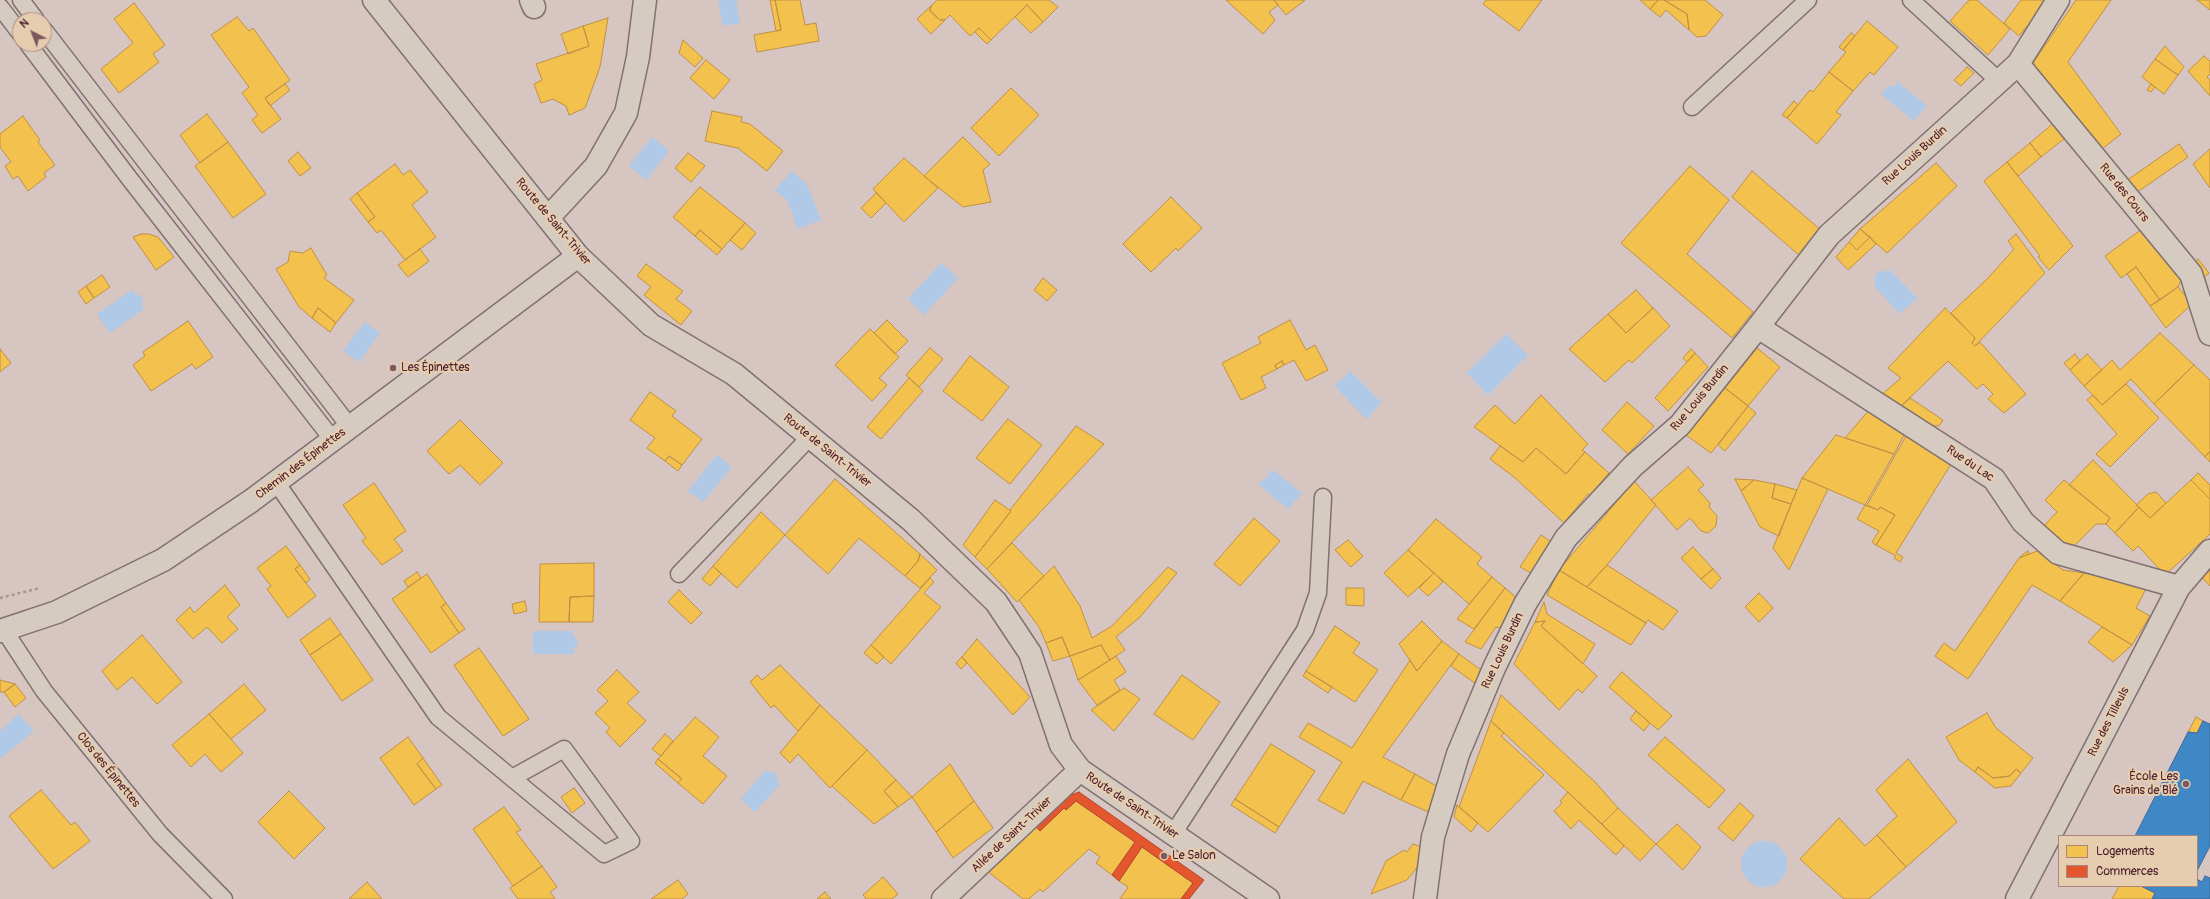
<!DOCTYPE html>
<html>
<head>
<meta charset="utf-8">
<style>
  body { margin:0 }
  #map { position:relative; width:2210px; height:899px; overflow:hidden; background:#d6c5c0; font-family:Pangolin,sans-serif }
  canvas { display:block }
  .legend { position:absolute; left:2058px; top:835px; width:140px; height:52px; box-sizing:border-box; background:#e7cdaf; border:1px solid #a8877a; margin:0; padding:5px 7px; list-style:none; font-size:12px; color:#4a1f2b }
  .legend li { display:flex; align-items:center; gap:8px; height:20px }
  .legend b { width:20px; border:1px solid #a8877a }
  .north { position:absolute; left:12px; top:12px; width:40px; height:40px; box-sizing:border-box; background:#e7cdaf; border:1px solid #a8877a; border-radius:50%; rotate:318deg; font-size:11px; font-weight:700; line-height:16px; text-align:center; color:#4a1f2b }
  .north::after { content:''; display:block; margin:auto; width:14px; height:18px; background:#7b595f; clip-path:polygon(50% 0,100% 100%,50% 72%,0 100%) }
</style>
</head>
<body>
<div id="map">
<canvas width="2210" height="899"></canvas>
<ul class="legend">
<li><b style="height:11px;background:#f2c14e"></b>Logements</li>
<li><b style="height:11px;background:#e4572e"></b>Commerces</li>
</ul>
<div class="north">N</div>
</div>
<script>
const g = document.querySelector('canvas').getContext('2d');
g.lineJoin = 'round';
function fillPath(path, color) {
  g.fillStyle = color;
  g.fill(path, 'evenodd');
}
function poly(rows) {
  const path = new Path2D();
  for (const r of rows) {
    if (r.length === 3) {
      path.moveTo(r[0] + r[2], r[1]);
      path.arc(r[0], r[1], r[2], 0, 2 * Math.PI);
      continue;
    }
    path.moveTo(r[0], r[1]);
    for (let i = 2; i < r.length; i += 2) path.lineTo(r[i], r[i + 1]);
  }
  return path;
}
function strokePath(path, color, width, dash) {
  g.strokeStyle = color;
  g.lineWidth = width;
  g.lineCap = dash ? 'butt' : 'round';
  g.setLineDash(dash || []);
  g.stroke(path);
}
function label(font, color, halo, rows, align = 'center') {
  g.font = font + ' Pangolin,sans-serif';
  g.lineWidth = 4;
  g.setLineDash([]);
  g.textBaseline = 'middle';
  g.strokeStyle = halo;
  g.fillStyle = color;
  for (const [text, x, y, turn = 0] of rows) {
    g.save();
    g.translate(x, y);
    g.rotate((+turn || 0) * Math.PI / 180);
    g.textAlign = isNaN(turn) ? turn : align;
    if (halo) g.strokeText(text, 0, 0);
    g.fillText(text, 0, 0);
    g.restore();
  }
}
fillPath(poly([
  [718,0,736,0,740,23,723,26],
  [1898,82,1927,106,1914,121,1881,94,1888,85,1894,87],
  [652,137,669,151,646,180,629,166],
  [792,171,807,184,821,220,798,229,787,200,775,190],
  [941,263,958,278,924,315,908,299],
  [1881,270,1884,272,1890,270,1917,298,1900,314,1874,286,1876,281,1874,276],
  [132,290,135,294,140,295,143,298,142,305,144,309,110,333,97,314],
  [365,322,380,333,359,362,343,351],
  [1506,334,1528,355,1488,395,1467,373],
  [1350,371,1381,402,1368,418,1365,418,1335,386],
  [717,455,732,467,703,502,688,491],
  [1273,470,1302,493,1288,509,1259,485],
  [533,631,573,631,573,635,578,642,574,649,574,654,533,654],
  [19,714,34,731,0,759,0,731],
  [765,771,775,773,780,784,755,812,741,799],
  [1764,864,23]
]), '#afc9e7');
const homes = poly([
  [770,0,775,0,781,30,776,31,770,0],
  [775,0,800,0,805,25,816,23,819,41,757,52,754,35,781,30,775,0],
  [937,0,1049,0,1058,7,1043,22,1027,5,991,40,979,28,970,36,950,15,945,20,940,20,930,11,931,6,937,0],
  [1226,0,1274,0,1278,5,1269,12,1275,20,1263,34,1226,0],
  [1274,0,1305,0,1286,15,1274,0],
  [1486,0,1542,0,1519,31,1483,4,1486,0],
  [1640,0,1658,0,1650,9,1640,0],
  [1658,0,1664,0,1687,14,1689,30,1666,10,1660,17,1650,9,1658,0],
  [1664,0,1705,0,1723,15,1706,36,1697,37,1689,30,1687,14,1664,0],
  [1969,0,1977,0,2010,29,1988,55,1950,21,1969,0],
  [2021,0,2045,0,2028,28,2027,26,2019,36,2004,23,2021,0],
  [2076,0,2111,0,2068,62,2121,134,2101,150,2033,63,2076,0],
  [2197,0,2210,0,2210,10,2197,0],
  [134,3,165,45,153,54,159,62,119,93,101,69,133,43,114,19,134,3],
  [1027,5,1043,22,1031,33,1015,17,1027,5],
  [931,6,930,11,940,20,945,20,931,34,917,19,931,6],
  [237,17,249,31,253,28,290,80,265,98,281,119,262,133,252,120,258,115,242,93,249,87,211,35,237,17],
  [608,18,600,67,585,108,569,115,566,106,553,99,541,103,534,84,542,80,536,64,589,46,583,26,608,18],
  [1867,21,1898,47,1874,75,1870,72,1853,91,1829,72,1846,52,1843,50,1867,21],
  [583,26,589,46,568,54,561,34,583,26],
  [979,28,991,40,987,44,975,32,979,28],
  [1851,33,1855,36,1843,50,1839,47,1851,33],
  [683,40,703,58,695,67,679,53,683,40],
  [2165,46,2184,67,2178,75,2155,59,2165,46],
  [2204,56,2210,61,2210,74,2207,77,2210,80,2210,96,2188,71,2204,56],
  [2155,59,2178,75,2164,94,2142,77,2155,59],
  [706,60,730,80,714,99,690,78,706,60],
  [1967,67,1974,73,1961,86,1954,80,1967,67],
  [1829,72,1853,91,1836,112,1841,115,1817,144,1787,118,1810,90,1813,92,1829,72],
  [285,84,290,90,270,106,265,98,285,84],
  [2151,84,2155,87,2151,92,2147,90,2151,84],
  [1011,88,1039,115,999,156,971,128,1011,88],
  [1794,101,1798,105,1787,118,1782,115,1794,101],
  [712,111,742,117,741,122,750,124,783,151,767,171,738,148,705,141,712,111],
  [207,114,228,142,200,163,180,135,207,114],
  [23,116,40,140,38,142,55,165,44,173,46,177,28,191,18,176,13,179,5,166,11,162,0,147,0,134,23,116],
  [2057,120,2069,135,2041,157,2030,143,2057,120],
  [963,137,990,164,983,170,991,202,963,207,924,176,963,137],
  [228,142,266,194,233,218,195,166,228,142],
  [2030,143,2041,157,2018,176,2007,162,2030,143],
  [2179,144,2188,157,2136,193,2126,181,2179,144],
  [2210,149,2210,188,2193,164,2210,149],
  [298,152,311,168,300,176,288,161,298,152],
  [688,153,705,166,691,182,675,168,688,153],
  [904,158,938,188,904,222,873,189,904,158],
  [2007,162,2073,246,2049,270,2038,257,2040,256,1984,181,2007,162],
  [1936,163,1957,186,1887,253,1860,229,1936,163],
  [395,164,403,175,410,170,428,192,412,205,436,237,405,260,381,230,377,233,368,222,375,217,357,193,395,164],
  [1690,166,1729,200,1687,254,1753,312,1732,338,1621,243,1690,166],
  [1752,171,1822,231,1800,256,1732,197,1752,171],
  [700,187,745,223,722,249,700,230,695,236,673,217,700,187],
  [357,193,375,217,368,222,350,199,357,193],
  [876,193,886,203,871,218,861,208,876,193],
  [1171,197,1202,228,1178,251,1176,248,1151,272,1123,244,1171,197],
  [745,223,756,233,742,250,730,240,745,223],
  [1860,229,1870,237,1857,250,1849,242,1860,229],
  [2142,229,2181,280,2178,287,2160,300,2136,267,2121,278,2105,256,2142,229],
  [700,230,722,249,717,255,695,236,700,230],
  [141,234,149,234,158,237,174,257,156,270,133,237,141,234],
  [2016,234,2045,273,1975,346,1972,343,1975,338,1951,313,1988,278,2014,249,2008,241,2016,234],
  [1870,237,1876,244,1848,270,1836,257,1849,242,1857,250,1870,237],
  [311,248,327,275,324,278,354,300,336,323,318,308,312,318,299,307,276,269,288,262,290,251,303,253,311,248],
  [420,249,429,261,408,277,398,265,420,249],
  [2198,259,2209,273,2201,280,2194,262,2198,259],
  [646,264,683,291,676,299,692,311,681,325,644,295,651,287,637,276,646,264],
  [2136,267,2160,300,2150,306,2127,274,2136,267],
  [102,275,110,287,94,298,86,286,102,275],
  [1043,278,1057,290,1047,301,1034,290,1043,278],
  [86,286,94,298,86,304,78,292,86,286],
  [2178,287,2192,304,2166,328,2150,306,2178,287],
  [1636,290,1653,308,1626,333,1608,314,1636,290],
  [318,308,336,323,330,332,312,318,318,308],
  [1653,308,1670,326,1632,363,1629,360,1605,382,1569,349,1608,314,1626,333,1653,308],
  [1945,308,1975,338,1972,343,1975,346,1980,342,2026,394,2004,413,1988,399,1993,394,1983,384,1977,389,1948,361,1899,408,1880,396,1901,378,1888,368,1945,308],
  [887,320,908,341,895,354,874,333,887,320],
  [1290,320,1306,350,1315,345,1328,370,1306,381,1294,360,1284,365,1282,361,1275,365,1277,369,1261,377,1266,388,1241,400,1222,363,1261,343,1258,337,1290,320],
  [188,321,213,357,196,369,192,364,151,391,133,365,145,356,143,352,188,321],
  [870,329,899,357,879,378,887,385,872,401,835,365,870,329],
  [2160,333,2194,365,2154,404,2131,379,2102,405,2084,386,2112,360,2120,370,2160,333],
  [930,348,943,359,919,387,906,375,930,348],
  [1757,348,1780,367,1748,406,1725,388,1757,348],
  [0,349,11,363,0,372,0,349],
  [1691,349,1695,353,1687,362,1683,358,1691,349],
  [1695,353,1708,367,1668,411,1655,398,1695,353],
  [2075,354,2080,361,2070,370,2064,363,2075,354],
  [2087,354,2102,370,2084,386,2070,370,2087,354],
  [970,356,1009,387,982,421,943,391,970,356],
  [1282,361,1284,365,1277,369,1275,365,1282,361],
  [2194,365,2210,380,2210,451,2205,457,2154,404,2194,365],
  [909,378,923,391,881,439,867,427,909,378],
  [2126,384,2159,418,2110,467,2096,454,2117,434,2087,400,2093,395,2102,405,2126,384],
  [1725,388,1748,406,1711,453,1686,435,1725,388],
  [650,392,676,411,672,416,702,439,682,465,669,456,665,461,647,448,655,438,630,420,650,392],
  [1541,395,1588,444,1582,450,1585,452,1566,474,1536,448,1523,462,1474,427,1495,405,1515,424,1541,395],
  [1910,398,1943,420,1939,426,1926,425,1899,408,1910,398],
  [1627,402,1654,426,1628,454,1602,430,1627,402],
  [1748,406,1756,413,1725,451,1718,445,1748,406],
  [1870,409,1904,435,1894,454,1845,438,1870,409],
  [1008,419,1042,445,1010,484,976,458,1008,419],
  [460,420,503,463,480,485,460,465,449,474,427,451,460,420],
  [1076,426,1104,444,987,569,975,557,1011,511,1010,510,1076,426],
  [1836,435,1894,454,1865,505,1802,478,1836,435],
  [1906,436,1951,464,1896,553,1903,557,1900,562,1894,558,1896,556,1876,545,1895,515,1880,507,1878,510,1867,505,1906,436],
  [1500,446,1523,462,1536,448,1566,474,1585,452,1609,473,1590,495,1588,494,1564,523,1514,477,1490,459,1500,446],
  [2210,451,2210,462,2205,457,2210,451],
  [669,456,682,465,678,471,665,461,669,456],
  [2093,460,2139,507,2115,533,2106,524,2110,518,2069,485,2093,460],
  [1688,467,1704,485,1698,490,1710,503,1709,507,1717,516,1716,526,1708,533,1701,531,1690,518,1677,530,1651,500,1688,467],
  [2198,473,2210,485,2210,499,2191,480,2198,473],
  [1802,478,1828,489,1789,570,1773,548,1802,478],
  [835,479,920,554,918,561,905,576,859,538,828,574,785,535,835,479],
  [1735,479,1754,480,1741,491,1735,479],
  [1754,480,1775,484,1772,498,1791,504,1779,536,1760,527,1741,491,1754,480],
  [2064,480,2110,518,2106,524,2096,524,2066,554,2042,528,2057,512,2045,500,2064,480],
  [2191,480,2210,499,2210,534,2165,575,2138,546,2133,551,2115,533,2139,507,2150,518,2191,480],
  [1634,481,1656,505,1607,565,1587,587,1559,570,1634,481],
  [374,483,406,531,394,539,403,551,382,565,362,541,366,538,343,505,374,483],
  [1775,484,1797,490,1791,504,1772,498,1775,484],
  [2156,492,2166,503,2150,518,2136,505,2148,494,2156,492],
  [995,500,1011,511,975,557,963,545,995,500],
  [1865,505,1878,510,1880,507,1895,515,1876,545,1872,542,1879,531,1857,519,1865,505],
  [761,512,785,535,737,588,713,566,761,512],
  [1254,518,1280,541,1240,586,1214,564,1254,518],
  [1436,519,1482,557,1477,564,1492,577,1469,604,1408,550,1436,519],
  [1541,535,1553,543,1533,574,1520,567,1541,535],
  [1348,540,1363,556,1351,567,1335,550,1348,540],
  [1012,543,1044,576,1017,602,987,569,1012,543],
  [286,546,300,565,295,569,316,596,288,618,267,589,271,586,257,568,286,546],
  [1693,547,1713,569,1701,579,1681,558,1693,547],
  [1408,550,1434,573,1408,597,1384,573,1408,550],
  [2028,551,2029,554,2019,558,2022,555,2028,551],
  [2037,551,2063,570,2084,573,2060,601,2032,585,1968,679,1935,656,1944,643,1955,651,2019,558,2037,551],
  [920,554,937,570,920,588,905,576,918,561,920,554],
  [594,563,594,596,570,597,569,622,539,622,540,564,594,563],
  [300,565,310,579,306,583,295,569,300,565],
  [1607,565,1678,611,1663,630,1648,620,1646,623,1587,587,1607,565],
  [713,566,721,574,710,586,702,579,713,566],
  [1054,566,1080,606,1092,638,1112,626,1168,567,1177,573,1140,617,1116,637,1125,650,1110,660,1101,645,1070,656,1062,637,1046,643,1039,627,1019,600,1054,566],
  [2210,567,2210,586,2201,576,2210,567],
  [1713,569,1721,578,1711,589,1701,579,1713,569],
  [1559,570,1646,623,1631,645,1547,595,1559,570],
  [417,572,421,578,408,587,404,581,417,572],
  [1434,573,1443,582,1428,596,1419,588,1434,573],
  [2084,573,2147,587,2136,608,2150,616,2132,645,2060,601,2084,573],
  [427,574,446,603,441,607,459,633,431,653,392,599,427,574],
  [1492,577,1505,588,1474,629,1457,619,1492,577],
  [930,578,934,582,924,593,941,607,891,664,871,645,930,578],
  [225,585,240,605,227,617,238,629,222,643,207,627,193,639,176,620,190,607,194,613,225,585],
  [1346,588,1364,588,1364,606,1346,605,1346,588],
  [1505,588,1518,599,1501,628,1496,627,1481,649,1465,642,1505,588],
  [679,590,702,613,691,624,668,602,679,590],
  [1759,593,1773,608,1759,622,1745,607,1759,593],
  [594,596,593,622,569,622,570,597,594,596],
  [525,601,527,611,514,614,512,604,525,601],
  [1544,602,1547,614,1595,644,1583,664,1541,626,1545,621,1535,622,1544,602],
  [446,603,465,629,459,633,441,607,446,603],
  [330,618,341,634,310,655,300,640,330,618],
  [1422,621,1442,641,1417,671,1399,644,1422,621],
  [1545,621,1541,626,1597,676,1582,693,1578,689,1559,710,1514,664,1535,622,1545,621],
  [1335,626,1360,643,1353,653,1378,670,1355,702,1306,671,1335,626],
  [2102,627,2132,645,2113,662,2088,642,2102,627],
  [341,634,373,680,342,701,310,655,341,634],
  [142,635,182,682,157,704,132,677,117,690,102,671,142,635],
  [1062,637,1070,656,1053,661,1046,643,1062,637],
  [977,639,1030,697,1013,715,962,657,977,639],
  [1442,641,1459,654,1383,757,1415,774,1401,800,1363,781,1344,814,1318,800,1342,762,1299,737,1308,723,1352,748,1410,660,1417,671,1442,641],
  [871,645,884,657,877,664,864,653,871,645],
  [1101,645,1110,660,1078,680,1070,656,1101,645],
  [479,648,529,719,503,736,454,665,479,648],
  [1459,654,1481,670,1476,684,1451,666,1459,654],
  [1116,656,1126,672,1114,680,1120,690,1097,705,1078,680,1116,656],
  [962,657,967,663,961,669,956,663,962,657],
  [780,665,820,705,798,731,774,705,771,708,750,682,757,675,762,680,780,665],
  [617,670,639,692,627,703,646,721,620,747,606,732,610,728,595,713,608,701,597,690,617,670],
  [1306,671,1332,687,1328,693,1303,676,1306,671],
  [1622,672,1672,716,1658,730,1609,687,1622,672],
  [1182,675,1220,702,1193,740,1154,714,1182,675],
  [0,680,15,684,4,692,0,692,0,680],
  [15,684,26,698,15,707,4,692,15,684],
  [244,684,266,710,231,739,209,714,244,684],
  [1124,688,1140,699,1114,731,1091,710,1124,688],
  [1501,695,1595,782,1618,808,1602,824,1491,721,1501,695],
  [820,705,867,750,830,788,798,754,790,763,780,753,820,705],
  [1636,711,1650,723,1644,731,1630,719,1636,711],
  [1987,713,1996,728,2033,758,2021,773,2016,769,2010,776,1993,778,1978,767,1975,772,1959,760,1946,737,1987,713],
  [209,714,243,753,221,772,205,754,191,767,172,745,209,714],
  [695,717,719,737,703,756,727,776,703,804,678,783,682,779,658,759,695,717],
  [2196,717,2203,721,2197,733,2188,732,2196,717],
  [1491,721,1504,733,1501,736,1544,775,1488,832,1459,807,1491,721],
  [665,734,673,741,661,756,652,749,665,734],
  [408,737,423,758,417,764,436,789,414,805,380,758,408,737],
  [1665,737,1725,790,1709,808,1648,755,1665,737],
  [1271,744,1315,771,1279,827,1235,799,1271,744],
  [867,750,896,780,884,791,898,807,874,824,832,786,867,750],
  [423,758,442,785,436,789,417,764,423,758],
  [658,759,682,779,678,783,655,763,658,759],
  [1908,759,1957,822,1906,867,1877,835,1897,816,1876,790,1908,759],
  [950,764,974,801,936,832,912,797,950,764],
  [1978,767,1993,778,2010,776,2016,769,2021,773,2011,786,1995,788,1975,772,1978,767],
  [1415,774,1440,788,1431,813,1401,800,1415,774],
  [896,780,912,797,898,807,884,791,896,780],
  [574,788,585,803,572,813,561,797,574,788],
  [41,790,71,825,75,822,90,841,53,869,9,816,41,790],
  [289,791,325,828,294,859,258,822,289,791],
  [1568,792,1624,846,1616,855,1579,820,1571,829,1554,811,1562,803,1560,801,1568,792],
  [1235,799,1279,827,1275,833,1231,805,1235,799],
  [974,801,993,828,953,858,936,832,974,801],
  [1076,801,1135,842,1112,875,1096,863,1100,857,1089,849,1043,892,1040,889,1029,899,1023,899,987,871,1035,826,1040,831,1064,808,1066,810,1076,801],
  [1740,803,1754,816,1733,841,1718,828,1740,803],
  [1457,805,1478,823,1471,832,1454,817,1457,805],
  [504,807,521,830,516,832,542,866,513,886,473,829,504,807],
  [1618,808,1656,844,1640,861,1602,824,1618,808],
  [1839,818,1865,846,1877,835,1906,867,1869,899,1844,899,1800,859,1839,818],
  [1677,824,1701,847,1683,870,1656,844,1677,824],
  [1413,844,1424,848,1420,864,1407,880,1371,894,1386,861,1404,850,1407,852,1413,844],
  [1142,847,1193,883,1181,899,1120,899,1128,887,1119,881,1142,847],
  [542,866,557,887,550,892,555,899,518,899,510,888,542,866],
  [883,877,898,894,892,899,866,899,863,895,883,877],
  [678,880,688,894,682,899,651,899,678,880],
  [367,882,382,899,349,899,367,882],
  [2119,886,2141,886,2155,893,2152,899,2112,899,2119,886],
  [825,892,831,899,817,899,825,892]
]);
fillPath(homes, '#f2c14e');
strokePath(homes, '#c09044', 1);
const shops = poly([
  [1079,792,1204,880,1189,899,1181,899,1193,883,1142,847,1119,881,1112,875,1135,842,1076,801,1066,810,1064,808,1040,831,1035,826,1066,797,1079,792]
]);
fillPath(shops, '#e4572e');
strokePath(shops, '#b6462d', 1);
const schools = poly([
  [2203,721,2210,724,2210,846,2197,871,2197,836,2135,836,2188,732,2197,733,2203,721],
  [2205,876,2210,878,2210,899,2152,899,2155,893,2141,886,2197,886,2197,879,2202,882,2205,876]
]);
fillPath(schools, '#3f88c5');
strokePath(schools, '#426897', 1);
const service = poly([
  [21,0,36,20],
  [1911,0,1999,81],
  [0,7,20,33],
  [44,30,350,427],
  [28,44,129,178,333,440],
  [1692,107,1808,0],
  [276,482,438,717,604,854,631,841,564,749,512,778],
  [679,574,809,438],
  [4,630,44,691,160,834,224,899],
  [1173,834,1305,630,1318,593,1323,497]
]);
const minor = poly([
  [531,0,534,7],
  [2018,64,2191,274,2210,334],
  [548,218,596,166,626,113,638,57,645,0],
  [1758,327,1994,479,2023,522,2058,553,2179,587],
  [0,631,57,612,163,560,251,501,578,256],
  [943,899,1080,770],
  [1425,899,1433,837,1458,754,1494,668,1525,604,1566,538,1633,466,1680,425,1758,327,1829,235,2018,64,2058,0],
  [2017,899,2179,587,2210,551]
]);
const secondary = poly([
  [374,0,578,256,651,325,734,374,911,520,996,602,1030,653,1061,745,1080,770,1268,899]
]);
strokePath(service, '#817171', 19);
strokePath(minor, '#817171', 25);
strokePath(secondary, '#817171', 25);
strokePath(poly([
  [0,598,40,588]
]), '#a29691', 2.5, [3, 3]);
strokePath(service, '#d5cbc1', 16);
strokePath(minor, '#d5cbc1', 22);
strokePath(secondary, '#d5cbc1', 22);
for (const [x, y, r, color] of [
  [393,368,4,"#7b595f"],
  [2186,784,4,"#7b595f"],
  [1164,856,4,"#7b595f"]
]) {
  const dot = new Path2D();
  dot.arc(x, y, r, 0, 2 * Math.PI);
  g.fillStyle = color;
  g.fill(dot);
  strokePath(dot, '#e7cdaf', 1.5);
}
label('12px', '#4a1f2b', '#e7cdaf', [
  ["Rue Louis Burdin",1915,156,-42],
  ["Rue des Cours",2124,193,51],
  ["Route de Saint-Trivier",553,222,50],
  ["Rue Louis Burdin",1700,398,-50],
  ["Route de Saint-Trivier",827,451,39],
  ["Chemin des Épinettes",301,464,-37],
  ["Rue du Lac",1970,464,34],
  ["Rue Louis Burdin",1503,651,-65],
  ["Rue des Tilleuls",2109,722,-63],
  ["Clos des Épinettes",108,770,51],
  ["Route de Saint-Trivier",1132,806,34],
  ["Allée de Saint-Trivier",1012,835,-43]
]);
label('12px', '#4a1f2b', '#e7cdaf', [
  ["Les Épinettes",401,368],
  ["École Les",2178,777,"right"],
  ["Grains de Blé",2178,791,"right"],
  ["Le Salon",1172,856]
], 'left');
</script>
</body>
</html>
